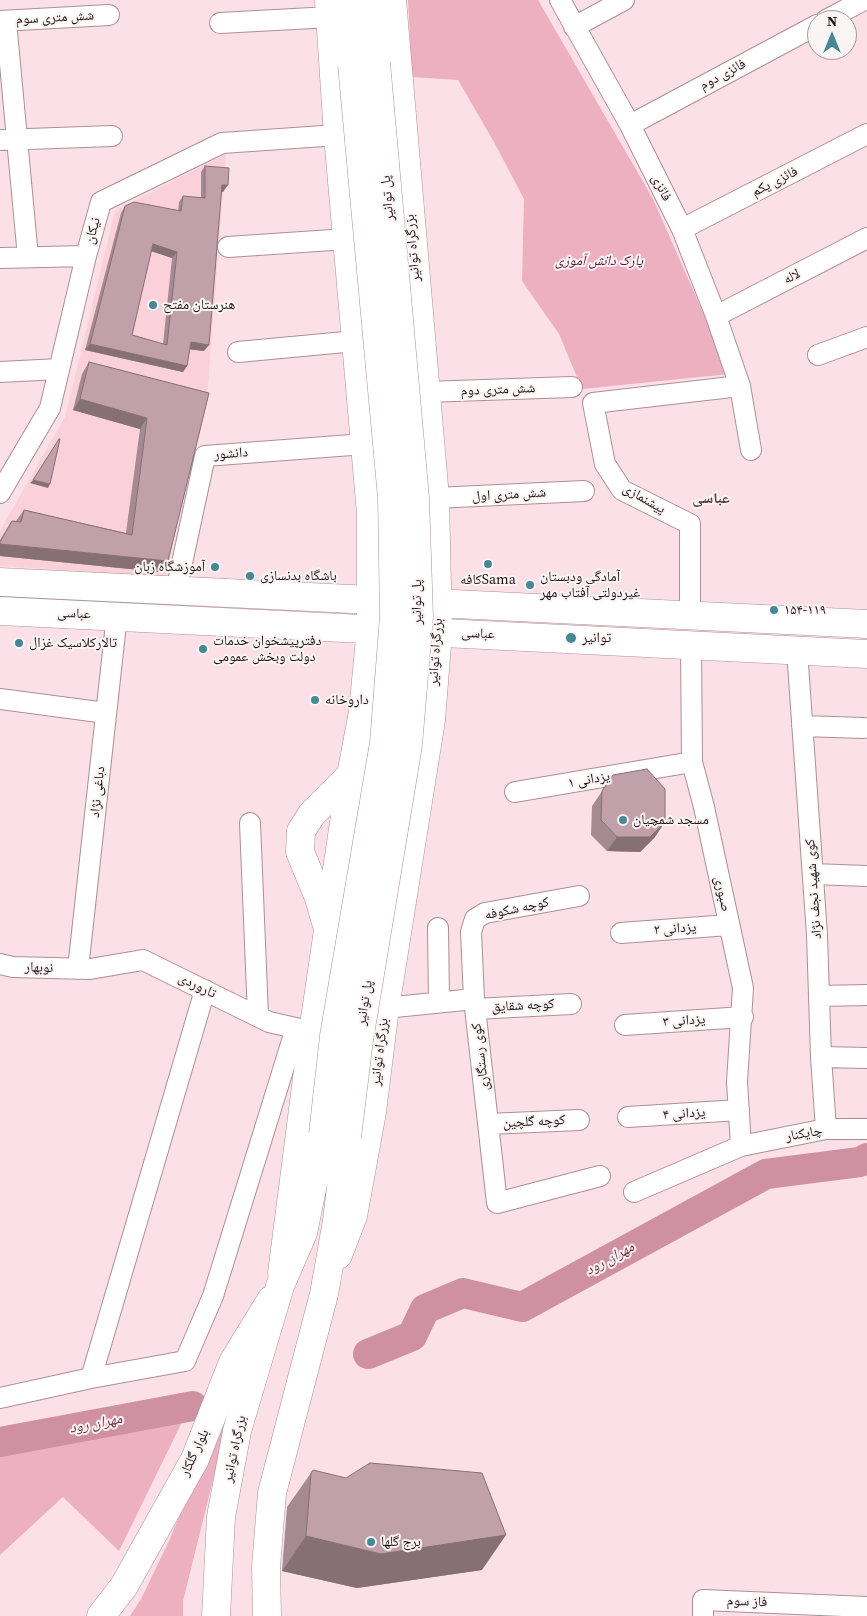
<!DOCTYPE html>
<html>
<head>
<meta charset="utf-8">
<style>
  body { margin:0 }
  #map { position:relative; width:867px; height:1616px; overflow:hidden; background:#fce0e7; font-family:"Source Serif 4",serif }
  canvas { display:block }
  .north { position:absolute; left:807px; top:10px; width:50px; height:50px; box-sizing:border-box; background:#fbf4f5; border:1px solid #a2999b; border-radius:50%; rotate:0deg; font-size:14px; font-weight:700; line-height:20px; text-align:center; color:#1c1114 }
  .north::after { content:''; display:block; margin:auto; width:18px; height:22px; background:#448996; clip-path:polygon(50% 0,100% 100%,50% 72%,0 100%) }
</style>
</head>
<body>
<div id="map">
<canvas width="867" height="1616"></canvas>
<div class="north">N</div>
</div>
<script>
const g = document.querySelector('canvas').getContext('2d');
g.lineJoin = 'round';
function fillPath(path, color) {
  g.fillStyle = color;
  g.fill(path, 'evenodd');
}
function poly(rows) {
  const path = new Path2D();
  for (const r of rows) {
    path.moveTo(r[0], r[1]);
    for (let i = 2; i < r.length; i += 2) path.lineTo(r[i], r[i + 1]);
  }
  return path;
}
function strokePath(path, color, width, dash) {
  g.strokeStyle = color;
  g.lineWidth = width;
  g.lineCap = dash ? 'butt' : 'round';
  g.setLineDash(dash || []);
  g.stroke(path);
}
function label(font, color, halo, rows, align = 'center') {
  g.font = font + ' "Source Serif 4","Noto Naskh Arabic",serif';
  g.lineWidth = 4;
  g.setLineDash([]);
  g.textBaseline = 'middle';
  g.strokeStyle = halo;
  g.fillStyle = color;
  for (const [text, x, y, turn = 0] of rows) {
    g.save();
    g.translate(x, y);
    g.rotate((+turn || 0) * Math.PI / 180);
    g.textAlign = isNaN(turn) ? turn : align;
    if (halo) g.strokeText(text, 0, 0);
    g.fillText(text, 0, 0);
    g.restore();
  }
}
fillPath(poly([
  [226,154,207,398,165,577,0,566,0,531,65,417,115,211]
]), '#fad0db');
fillPath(poly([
  [408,0,538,0,653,199,730,374,582,389,559,334,522,281,524,199,494,142,458,80,412,77],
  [242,1363,183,1601,183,1616,130,1616,141,1599,169,1541],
  [184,1418,119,1551,63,1497,0,1555,0,1453]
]), '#ecb0c0');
strokePath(poly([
  [368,1354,412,1336,425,1309,463,1293,522,1307,766,1174,860,1162,867,1158],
  [0,1442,193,1406]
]), '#cf90a1', 30);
const street = poly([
  [560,0,630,125,682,229,716,316,740,386,751,450],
  [826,20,864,0],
  [0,21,109,15],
  [6,21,28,257],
  [220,23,331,17],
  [574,27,624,0],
  [630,125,817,25],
  [0,140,112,136],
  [682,229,867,134],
  [228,247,347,239],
  [0,258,86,256],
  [716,316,867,238],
  [238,352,356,341],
  [818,355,867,337],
  [0,372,59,369],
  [425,392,572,387],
  [0,493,50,408,86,256,101,202,222,143,338,135],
  [435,498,584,491],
  [176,591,205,456,365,444],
  [690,616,690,524,622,490,605,464,593,403,740,386],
  [691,644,692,762,704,807,743,988,737,1082,741,1146],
  [797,650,817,935,821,1057,826,1129],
  [0,699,106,713],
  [802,726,864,728],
  [515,792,692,762],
  [250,823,258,1016],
  [813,874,867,876],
  [579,896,485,913,475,919,471,932,474,999,497,1203,600,1176],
  [438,928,439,1002],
  [621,933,729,925],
  [0,964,13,967,90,969,143,960,269,1022,309,1031],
  [78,969,117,615],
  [205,990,91,1378,185,1361,213,1296,296,1028],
  [820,996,867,995],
  [385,1008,474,999],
  [475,1009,571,1004],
  [625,1025,743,1017],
  [821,1057,867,1058],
  [628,1117,739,1110],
  [488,1124,579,1120],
  [634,1192,741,1146,826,1129,867,1129],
  [0,1398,91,1378],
  [703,1616,703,1600,867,1607]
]);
const secondary = poly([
  [327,926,319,898,300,852,301,831,312,814,351,775],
  [338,1255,353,1216,372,1112,385,1008,431,720,438,632,435,498,392,0],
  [282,1273,313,1032,351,775,363,712,371,628,371,514,338,135,329,0]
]);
const primary = poly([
  [0,582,867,624],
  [0,611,867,654],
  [101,1616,124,1586,195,1459,233,1362,271,1300]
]);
const highway = poly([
  [345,0,352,65],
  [373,0,376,63],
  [216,1616,221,1517,237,1431,280,1286,303,1233,323,1134],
  [267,1616,266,1567,272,1493,324,1294,337,1221,347,1137]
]);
strokePath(street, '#ad8e96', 22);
strokePath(secondary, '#ad8e96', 29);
strokePath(primary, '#ad8e96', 29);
strokePath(highway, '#ad8e96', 29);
strokePath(street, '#fff', 20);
strokePath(secondary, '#fff', 28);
strokePath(primary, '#fff', 28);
strokePath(highway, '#fff', 28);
const highwayBridge = poly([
  [323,1134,334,1036,384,743,394,616,392,498,352,65],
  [347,1137,359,1040,408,745,419,616,415,498,376,63]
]);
strokePath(highwayBridge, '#ad8e96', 29, []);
strokePath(highwayBridge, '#fff', 28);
fillPath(poly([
  [205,166,223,192,221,192,204,351,190,349,187,366,183,372,85,350,121,213,125,206,178,211,179,202,183,196,201,198,201,172],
  [151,251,172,258,163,344,132,335],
  [89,362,209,393,168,561,160,572,0,556,0,540,12,521,16,521,24,510,126,533,140,429,73,410,82,374],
  [613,775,655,837,640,852,607,851,591,835,592,806],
  [311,1473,482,1570,357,1588,282,1571,287,1507]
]), '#a58a91');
fillPath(poly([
  [222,185,228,185,223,192,217,191],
  [153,244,177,252,172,258,148,250],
  [191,342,209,345,204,351,186,349],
  [90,344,187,366,183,372,85,350],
  [80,399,147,418,140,429,73,410],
  [33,480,50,484,48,488,30,483],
  [0,544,168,561,160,572,0,556],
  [665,822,655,837,640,852,607,851,617,837],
  [506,1535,482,1570,357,1588,282,1571,306,1536]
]), '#867076');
const building = poly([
  [205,166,229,168,228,185,222,185,209,345,191,342,187,366,90,344,125,206,134,202,181,211,183,196,205,198,205,166],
  [153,244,177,252,167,345,132,335,153,244],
  [89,362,209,393,168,561,0,544,0,542,12,521,21,522,24,510,132,535,147,418,80,399,89,362],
  [59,439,60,439,50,484,33,480,59,439],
  [647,769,665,789,665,822,650,837,617,837,601,820,602,791,613,775,647,769],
  [370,1463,482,1473,506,1535,381,1554,306,1536,311,1473,313,1470,346,1478,370,1463]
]);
fillPath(building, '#c0a0a9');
strokePath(building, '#867076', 1);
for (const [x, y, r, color] of [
  [153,305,5,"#448996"],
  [488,564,5,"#448996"],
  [215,567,5,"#448996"],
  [250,576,5,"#448996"],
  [530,585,5,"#448996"],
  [774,610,5,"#448996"],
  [571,638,6,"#448996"],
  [19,643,5,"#448996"],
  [203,649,5,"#448996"],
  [315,700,5,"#448996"],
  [623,820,5,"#448996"],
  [371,1542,5,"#448996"]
]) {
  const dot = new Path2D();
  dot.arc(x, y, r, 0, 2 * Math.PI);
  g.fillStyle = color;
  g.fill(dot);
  strokePath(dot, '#fbf4f5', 2);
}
label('14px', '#1c1114', '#fbf4f5', [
  ["شش متری سوم",55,18,-3],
  ["فائزی دوم",723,75,-28],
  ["فائزی یکم",775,182,-27],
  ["فائزی",661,188,63],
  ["پل توانیر",388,198,-95],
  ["نیکان",93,231,-75],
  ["بزرگراه توانیر",413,248,-95],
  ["لاله",792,277,-27],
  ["شش متری دوم",498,390,-2],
  ["دانشور",231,454,-4],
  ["شش متری اول",509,495,-3],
  ["پیشنمازی",644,499,30],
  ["پل توانیر",417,602,-90],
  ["عباسى",74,614,2],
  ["عباسى",478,634,3],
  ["بزرگراه توانیر",436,652,-86],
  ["یزدانی ۱",589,780,-10],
  ["دباغی نژاد",98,792,-84],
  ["کوی شهید نجف نژاد",814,889,-94],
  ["صبوری",722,894,78],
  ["کوچه شکوفه",517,909,-12],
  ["یزدانی ۲",675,929,-4],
  ["نوبهار",39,968,2],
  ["تاروردی",197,986,26],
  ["پل توانیر",365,1003,-81],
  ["کوچه شقایق",523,1006,-3],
  ["یزدانی ۳",684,1021,-4],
  ["بزرگراه توانیر",380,1052,-83],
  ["کوی رستگاری",481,1057,-97],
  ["یزدانی ۴",684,1114,-4],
  ["کوچه گلچین",534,1122,-3],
  ["چایکنار",804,1134,-10],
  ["بزرگراه توانیر",235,1449,-78],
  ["بلوار گلکار",195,1453,-65],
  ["فاز سوم",747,1602,2]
]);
label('italic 14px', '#5a0f2e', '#fbf4f5', [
  ["پارک دانش آموزی",599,261]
]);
label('14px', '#1c1114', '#fbf4f5', [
  ["هنرستان مفتح",163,305],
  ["آموزشگاه زبان",205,567,"right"],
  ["باشگاه بدنسازی",260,576],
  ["آمادگی ودبستان",540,577],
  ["غیردولتی آفتاب مهر",540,593],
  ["کافهSama",488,580,"center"],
  ["۱۵۴-۱۱۹",784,610],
  ["توانیر",582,638],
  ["دفترپیشخوان خدمات",213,641],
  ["دولت وبخش عمومی",213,657],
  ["تالارکلاسیک غزال",29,643],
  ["داروخانه",325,700],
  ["مسجد شمچیان",633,820],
  ["برج گلها",381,1542]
], 'left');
label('bold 15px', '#593e45', '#fbf4f5', [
  ["عباسی",711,499]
]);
label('italic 15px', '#7a2e49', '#fbf4f5', [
  ["مهران رود",610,1259,-29],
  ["مهران رود",96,1424,-11]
]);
</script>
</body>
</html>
